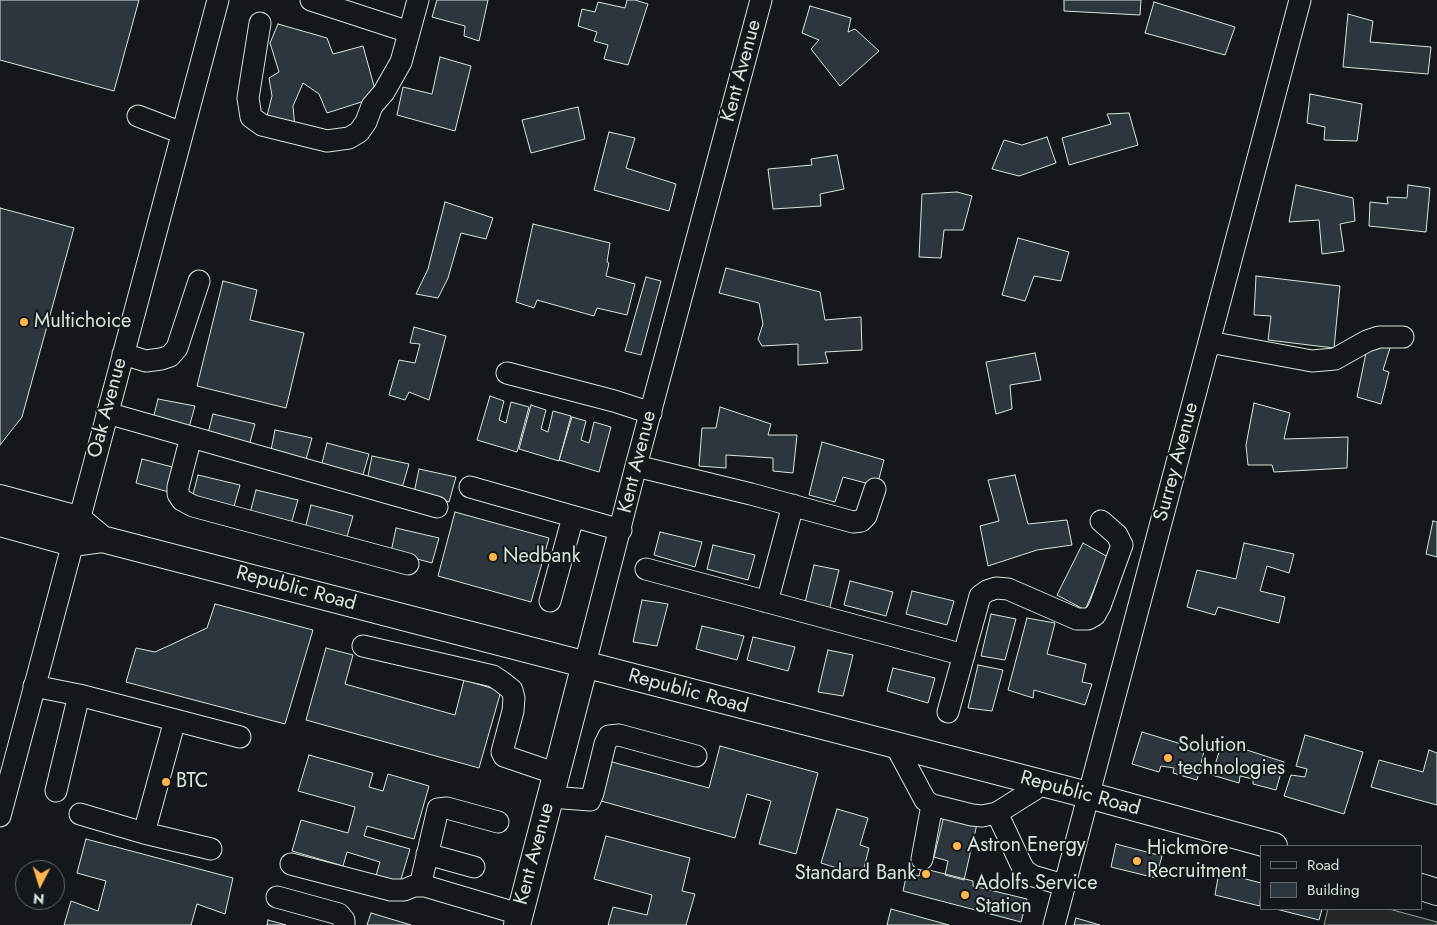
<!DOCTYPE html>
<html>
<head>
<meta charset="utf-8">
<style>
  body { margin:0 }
  #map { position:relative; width:1437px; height:925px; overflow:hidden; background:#14181c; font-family:Jost,sans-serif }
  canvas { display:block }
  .legend { position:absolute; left:1260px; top:845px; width:162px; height:65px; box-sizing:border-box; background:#14181c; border:1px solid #626a69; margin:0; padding:6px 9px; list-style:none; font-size:15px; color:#d8e6dc }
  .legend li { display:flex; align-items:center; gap:10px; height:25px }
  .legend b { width:25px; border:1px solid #626a69 }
  .north { position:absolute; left:15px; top:860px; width:50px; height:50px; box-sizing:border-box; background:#14181c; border:1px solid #626a69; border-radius:50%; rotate:185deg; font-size:14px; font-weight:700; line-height:20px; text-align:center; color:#d8e6dc }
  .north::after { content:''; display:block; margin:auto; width:18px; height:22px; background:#ffb74d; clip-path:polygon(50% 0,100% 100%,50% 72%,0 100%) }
</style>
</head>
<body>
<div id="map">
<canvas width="1437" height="925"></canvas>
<ul class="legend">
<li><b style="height:6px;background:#14181c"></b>Road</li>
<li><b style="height:14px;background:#2c363c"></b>Building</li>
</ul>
<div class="north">N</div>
</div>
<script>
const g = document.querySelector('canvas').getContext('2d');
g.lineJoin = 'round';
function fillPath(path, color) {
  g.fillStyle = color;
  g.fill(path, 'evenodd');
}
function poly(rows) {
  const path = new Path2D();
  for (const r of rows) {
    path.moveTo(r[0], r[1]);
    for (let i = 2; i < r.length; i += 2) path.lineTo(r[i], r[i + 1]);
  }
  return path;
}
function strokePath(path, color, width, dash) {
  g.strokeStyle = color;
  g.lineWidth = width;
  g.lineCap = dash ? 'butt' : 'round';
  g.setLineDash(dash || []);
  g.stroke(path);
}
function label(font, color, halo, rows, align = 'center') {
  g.font = font + ' Jost,sans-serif';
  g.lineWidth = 4;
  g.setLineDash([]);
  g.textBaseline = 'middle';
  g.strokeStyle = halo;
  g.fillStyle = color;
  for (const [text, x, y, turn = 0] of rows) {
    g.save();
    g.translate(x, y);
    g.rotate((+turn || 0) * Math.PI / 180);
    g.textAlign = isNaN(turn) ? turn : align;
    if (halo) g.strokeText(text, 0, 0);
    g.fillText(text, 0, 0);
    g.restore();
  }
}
const parking = poly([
  [1328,909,1389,909,1437,922,1437,925,1324,925,1328,909]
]);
fillPath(parking, '#24282b');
strokePath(parking, '#939e99', 1);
const building = poly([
  [0,0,139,0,114,91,0,60,0,0],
  [437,0,488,0,479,41,464,36,465,26,432,17,437,0],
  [627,0,635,0,648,4,628,65,604,59,608,45,594,41,597,32,578,26,582,9,595,12,598,2,625,8,627,0],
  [1064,0,1141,0,1140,15,1064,11,1064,0],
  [1154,2,1235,27,1225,55,1145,33,1154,2],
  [810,6,851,18,848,32,855,29,879,51,840,86,811,49,819,40,802,33,810,6],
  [1348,14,1373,21,1370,42,1431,47,1428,74,1343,67,1348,14],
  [278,24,327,38,333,54,363,46,377,97,327,113,319,94,303,83,293,106,295,128,267,116,272,96,269,78,279,72,270,43,278,24],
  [440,57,471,66,455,131,397,115,403,87,432,94,440,57],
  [1310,94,1362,104,1357,141,1324,140,1325,127,1307,123,1310,94],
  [578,107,585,139,531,153,522,120,578,107],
  [1129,113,1138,145,1069,165,1062,138,1111,124,1107,114,1129,113],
  [609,132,635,138,626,168,676,184,669,211,594,190,609,132],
  [1047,137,1056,163,1019,176,992,169,1004,140,1022,145,1047,137],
  [837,155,844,189,820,194,821,206,773,209,768,169,812,165,811,159,837,155],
  [1296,185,1353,198,1355,221,1340,224,1344,251,1322,254,1319,220,1289,222,1296,185],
  [1408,185,1430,188,1426,232,1369,226,1370,202,1388,204,1387,197,1407,198,1408,185],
  [957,192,972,196,963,230,944,230,941,258,919,257,922,194,957,192],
  [445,202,493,218,486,239,461,233,448,278,438,298,416,294,428,269,445,202],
  [0,208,74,228,22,417,0,445,0,208],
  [533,224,610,243,607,262,609,263,606,276,635,284,627,315,597,308,594,316,537,300,534,308,516,302,533,224],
  [1018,238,1069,252,1061,281,1034,276,1025,301,1002,295,1018,238],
  [726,268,820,292,825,320,861,317,862,350,825,352,828,363,798,365,798,344,762,346,758,339,763,324,759,303,719,293,726,268],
  [1256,276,1340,286,1334,348,1268,340,1271,316,1254,315,1256,276],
  [646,277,661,281,641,355,625,351,646,277],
  [223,281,257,290,250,320,304,333,286,408,197,386,223,281],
  [414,327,446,336,429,400,409,392,405,400,389,395,399,360,415,363,420,344,410,343,414,327],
  [1368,343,1390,348,1383,370,1389,372,1381,404,1357,397,1368,343],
  [1035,353,1041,380,1010,385,1012,409,996,414,986,362,1035,353],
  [490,396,504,401,499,420,506,423,511,402,529,407,517,452,477,440,490,396],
  [158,399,195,406,188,431,152,423,158,399],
  [1254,403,1290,413,1284,439,1348,437,1347,468,1274,472,1272,465,1248,465,1246,445,1254,403],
  [531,405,546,410,541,429,548,432,553,411,571,416,559,461,519,449,531,405],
  [720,407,771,424,768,435,797,435,793,473,773,471,773,458,726,455,726,468,699,466,702,428,716,428,720,407],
  [213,414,255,424,248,449,207,437,213,414],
  [572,417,586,421,581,440,589,443,594,422,611,427,599,472,559,460,572,417],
  [275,430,312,438,305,463,270,455,275,430],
  [822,442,884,460,877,486,843,477,835,502,809,495,822,442],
  [327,443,369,454,362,478,321,467,327,443],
  [372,456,409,464,402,488,367,481,372,456],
  [142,459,176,468,169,492,136,483,142,459],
  [419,469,456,477,449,502,414,493,419,469],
  [198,475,240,485,233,510,192,498,198,475],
  [1015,475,1028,524,1067,520,1072,545,1037,550,988,566,980,526,999,521,988,480,1015,475],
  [256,490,298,500,291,524,250,513,256,490],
  [311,505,353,516,346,540,305,529,311,505],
  [455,512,549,538,531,602,438,576,455,512],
  [1433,521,1437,522,1437,557,1426,554,1433,521],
  [396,528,439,538,432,563,391,552,396,528],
  [660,532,702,542,695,567,654,555,660,532],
  [1083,543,1108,557,1085,610,1057,595,1083,543],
  [1244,543,1294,554,1289,573,1267,566,1260,591,1285,597,1279,623,1218,607,1215,615,1187,607,1197,570,1236,579,1244,543],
  [713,545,755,555,748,580,707,569,713,545],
  [814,565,839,570,829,611,804,607,814,565],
  [850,581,893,592,886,616,844,605,850,581],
  [912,591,954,601,947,625,906,614,912,591],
  [642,600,668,604,657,646,633,642,642,600],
  [215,604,313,630,285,724,126,682,136,648,155,652,207,628,215,604],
  [991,614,1016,619,1005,660,981,656,991,614],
  [1027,618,1055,623,1047,654,1086,664,1082,682,1092,684,1085,705,1034,690,1033,698,1008,690,1027,618],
  [702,626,744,636,737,660,696,649,702,626],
  [753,637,795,647,788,671,747,660,753,637],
  [326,648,353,655,345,684,455,715,464,680,501,691,479,768,306,720,326,648],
  [828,650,853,655,843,696,818,692,828,650],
  [978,665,1003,670,992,711,968,708,978,665],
  [893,668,935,678,928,703,887,691,893,668],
  [1142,732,1204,751,1197,780,1173,773,1174,768,1161,766,1159,772,1132,764,1142,732],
  [1305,735,1363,752,1344,814,1284,796,1291,775,1305,777,1307,769,1296,766,1305,735],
  [1222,742,1284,762,1276,790,1253,784,1253,779,1240,776,1239,783,1212,775,1222,742],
  [720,746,818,773,796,854,759,844,771,801,747,794,735,838,601,801,612,762,709,788,720,746],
  [1429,750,1437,753,1437,805,1371,787,1379,760,1423,772,1429,750],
  [309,755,373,773,369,787,383,791,388,774,429,786,414,839,367,826,364,836,410,849,399,886,375,879,380,862,347,852,343,866,292,851,301,820,348,833,355,807,298,791,309,755],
  [837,809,868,818,860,845,869,848,862,876,821,863,837,809],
  [944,816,977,824,964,880,945,875,948,861,934,857,944,816],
  [606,836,690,858,682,891,695,894,686,925,608,925,613,907,647,915,652,895,594,879,606,836],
  [86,839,233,878,225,914,197,904,191,925,64,925,71,901,98,911,106,881,77,873,86,839],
  [1116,844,1162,856,1156,878,1111,867,1116,844],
  [921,868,973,881,973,886,1027,899,1021,922,903,891,907,873,919,876,921,868],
  [1219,872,1261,883,1260,906,1215,895,1219,872],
  [891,909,949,925,887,925,891,909],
  [1276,909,1322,909,1319,920,1276,909],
  [371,913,411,925,367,925,371,913],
  [1076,918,1100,925,1074,925,1076,918],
  [268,920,286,925,267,925,268,920]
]);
fillPath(building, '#2c363c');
strokePath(building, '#d8e6dc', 1);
const minor = poly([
  [311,0,409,32],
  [260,23,248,98,251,117,262,125,327,141,349,138,359,132,366,122,372,106,384,92,401,62,418,0],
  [138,116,182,133],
  [1209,342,1312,361,1335,359,1367,341,1379,337,1403,337],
  [123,354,146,361,161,359,170,356,177,348,199,281],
  [507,373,614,401,651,413],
  [107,413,437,507],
  [191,437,178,487,178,494,182,500,193,506,408,564],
  [636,466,751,494,853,522,861,521,866,516,875,489],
  [470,487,621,530],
  [646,569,964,655],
  [550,601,573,517],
  [767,602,793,505],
  [363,646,493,676,502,682,512,690,514,698,513,711,502,752,504,756,557,774],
  [585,664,636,466,761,0],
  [34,686,79,695,240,737],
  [948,712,980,596,987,591,996,588,1008,589,1077,619,1088,619,1095,615,1100,606,1122,545,1117,535,1101,521],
  [896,746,925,800,932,805,972,815,982,816,997,813,1043,784],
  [56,791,79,695],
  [550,797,590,800,593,793,605,744,609,736,619,735,696,756],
  [997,813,1021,864,1025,871,1033,876,1064,885],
  [80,814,144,833,175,720],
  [0,816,218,0],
  [144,833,211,849],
  [427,854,474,867],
  [922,859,932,805],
  [291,864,391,890,404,890,414,886,425,886,519,914],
  [420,886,438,809,447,808,498,822],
  [277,897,339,914,344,920,344,925],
  [1054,925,1300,0]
]);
const major = poly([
  [0,498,78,519,102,539],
  [0,523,72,543,102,539,1088,795,1274,846],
  [1421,887,1437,892],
  [517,925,585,664]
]);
strokePath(minor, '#d8e6dc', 23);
strokePath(major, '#d8e6dc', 28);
strokePath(minor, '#14181c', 21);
strokePath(major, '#14181c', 26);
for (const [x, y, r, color] of [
  [24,322,5,"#ffb74d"],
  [493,557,5,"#ffb74d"],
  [1168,758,5,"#ffb74d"],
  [166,782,5,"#ffb74d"],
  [957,846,5,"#ffb74d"],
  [1137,861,5,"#ffb74d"],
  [926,874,5,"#ffb74d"],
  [965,895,5,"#ffb74d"]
]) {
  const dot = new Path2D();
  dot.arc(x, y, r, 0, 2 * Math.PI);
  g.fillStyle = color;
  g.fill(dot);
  strokePath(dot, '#14181c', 2);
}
label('20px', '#d8e6dc', '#14181c', [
  ["Kent Avenue",742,71,-75],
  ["Oak Avenue",108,408,-75],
  ["Kent Avenue",638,462,-76],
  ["Surrey Avenue",1177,462,-75],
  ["Republic Road",296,589,15],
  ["Republic Road",688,692,15],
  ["Republic Road",1080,794,15],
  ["Kent Avenue",535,854,-75]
]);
label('20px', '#d8e6dc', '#14181c', [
  ["Multichoice",34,322],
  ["Nedbank",503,557],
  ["Solution",1178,746],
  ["technologies",1178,769],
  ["BTC",176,782],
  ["Astron Energy",967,846],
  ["Hickmore",1147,849],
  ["Recruitment",1147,872],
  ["Standard Bank",916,874,"right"],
  ["Adolfs Service",975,884],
  ["Station",975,907]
], 'left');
</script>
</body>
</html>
